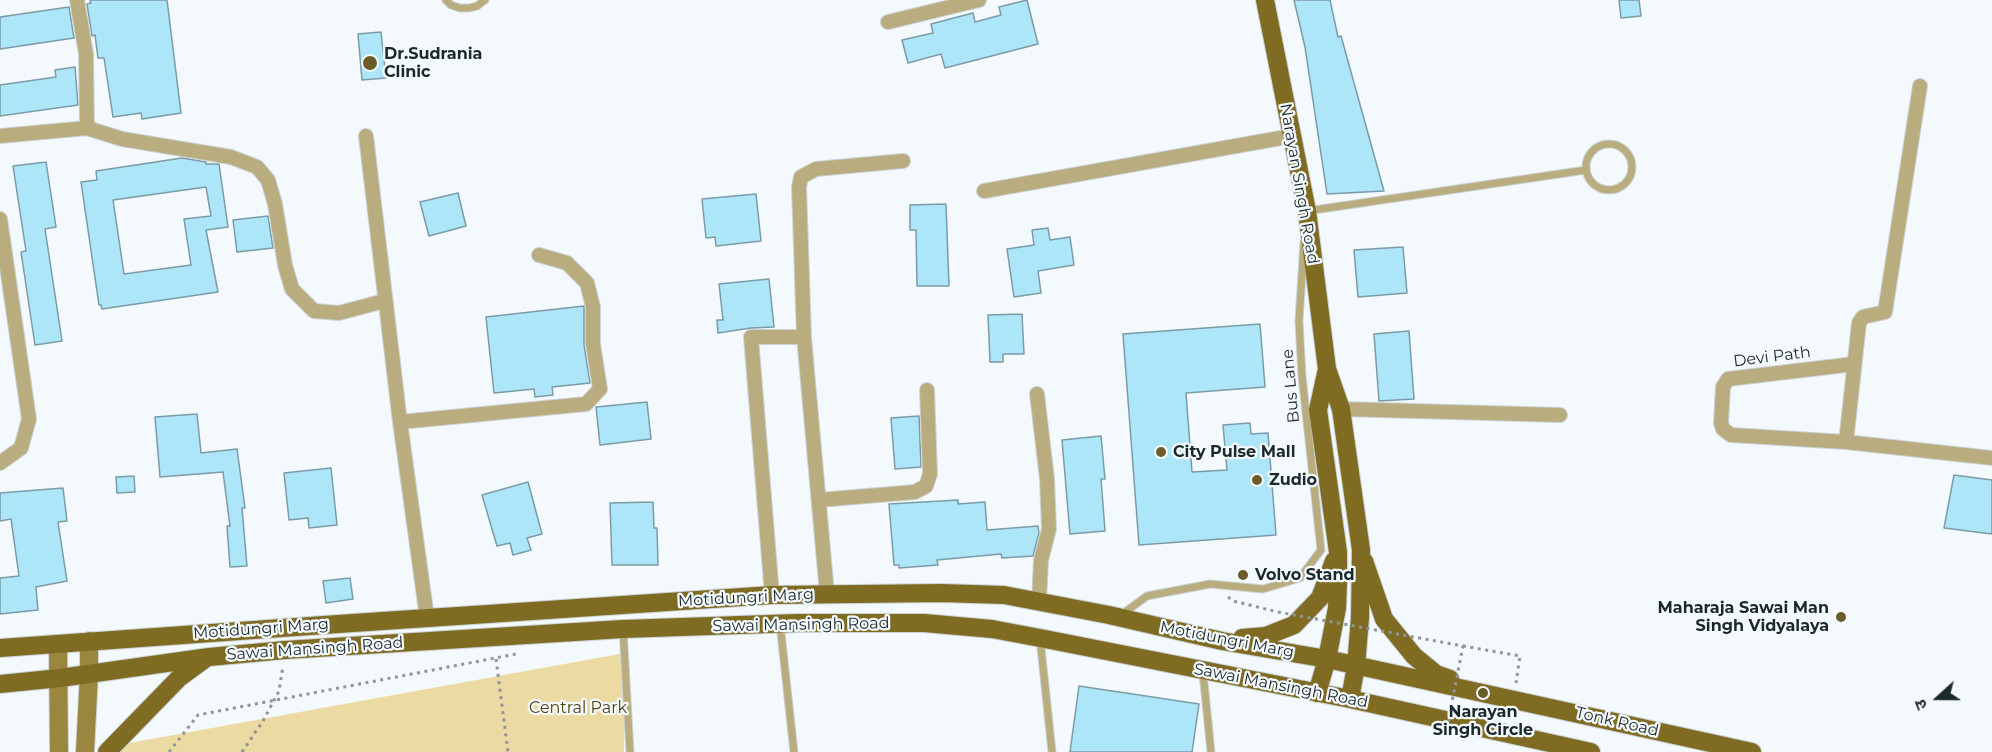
<!DOCTYPE html>
<html>
<head>
<meta charset="utf-8">
<style>
  body { margin:0 }
  #map { position:relative; width:1992px; height:752px; overflow:hidden; background:#f3f9fc; font-family:Montserrat,"Noto Sans Devanagari",sans-serif }
  canvas { display:block }
  .north { position:absolute; left:1908px; top:668px; width:60px; height:60px; -webkit-text-stroke:4px #f3f9fc; paint-order:stroke; rotate:249deg; font-size:16px; font-weight:700; line-height:24px; text-align:center; color:#1b282c }
  .north::after { content:''; display:block; margin:auto; width:21px; height:27px; background:#1b282c; clip-path:polygon(50% 0,100% 100%,50% 72%,0 100%) }
</style>
</head>
<body>
<div id="map">
<canvas width="1992" height="752"></canvas>
<div class="north">उ</div>
</div>
<script>
const g = document.querySelector('canvas').getContext('2d');
g.lineJoin = 'round';
function fillPath(path, color) {
  g.fillStyle = color;
  g.fill(path, 'evenodd');
}
function poly(rows) {
  const path = new Path2D();
  for (const r of rows) {
    if (r.length === 3) {
      path.moveTo(r[0] + r[2], r[1]);
      path.arc(r[0], r[1], r[2], 0, 2 * Math.PI);
      continue;
    }
    path.moveTo(r[0], r[1]);
    for (let i = 2; i < r.length; i += 2) path.lineTo(r[i], r[i + 1]);
  }
  return path;
}
function strokePath(path, color, width, dash) {
  g.strokeStyle = color;
  g.lineWidth = width;
  g.lineCap = dash ? 'butt' : 'round';
  g.setLineDash(dash || []);
  g.stroke(path);
}
function label(font, color, halo, rows, align = 'center') {
  g.font = font + ' Montserrat,sans-serif';
  g.lineWidth = 4.5;
  g.setLineDash([]);
  g.textBaseline = 'middle';
  g.strokeStyle = halo;
  g.fillStyle = color;
  for (const [text, x, y, turn = 0] of rows) {
    g.save();
    g.translate(x, y);
    g.rotate((+turn || 0) * Math.PI / 180);
    g.textAlign = isNaN(turn) ? turn : align;
    if (halo) g.strokeText(text, 0, 0);
    g.fillText(text, 0, 0);
    g.restore();
  }
}
fillPath(poly([
  [625,653,624,752,113,752,113,746]
]), '#ebdba3');
const building = poly([
  [90,0,167,0,181,113,142,119,141,113,113,117,104,58,98,58,95,35,92,36,87,4,91,3,90,0],
  [1027,0,1038,44,945,68,941,54,908,63,902,40,933,33,931,24,973,13,975,22,1001,15,999,7,1027,0],
  [1294,0,1330,0,1338,37,1341,36,1384,191,1327,194,1305,47,1294,0],
  [1619,0,1639,0,1641,16,1621,18,1619,0],
  [69,7,74,38,0,49,0,17,69,7],
  [381,32,386,78,362,80,358,34,381,32],
  [75,67,78,105,0,116,0,85,56,77,55,70,75,67],
  [182,158,206,162,206,164,219,164,228,227,206,230,218,292,102,309,101,305,99,305,81,182,97,180,96,171,182,158],
  [206,187,211,216,184,219,191,265,124,274,113,200,206,187],
  [46,162,56,227,45,229,62,341,35,345,21,252,26,251,13,166,46,162],
  [458,193,466,226,429,236,420,202,458,193],
  [756,194,761,241,716,246,715,237,706,238,702,199,756,194],
  [946,204,949,286,917,286,916,230,910,230,910,205,946,204],
  [268,216,273,248,237,252,233,220,268,216],
  [1048,228,1050,240,1070,237,1074,265,1038,271,1041,293,1014,297,1007,249,1034,245,1032,230,1048,228],
  [1403,247,1407,293,1358,297,1354,250,1403,247],
  [769,279,774,327,751,328,718,333,717,320,723,320,719,284,769,279],
  [584,306,584,345,590,383,552,387,553,395,535,397,534,389,494,393,486,317,584,306],
  [1022,314,1024,354,1003,354,1003,362,990,362,988,315,1022,314],
  [1260,324,1265,387,1186,393,1192,472,1227,470,1223,425,1250,423,1251,434,1268,433,1276,535,1139,545,1123,334,1260,324],
  [1409,331,1414,399,1379,401,1374,334,1409,331],
  [647,402,651,439,600,445,596,407,647,402],
  [197,414,201,453,237,449,245,508,242,508,247,566,230,567,227,526,230,526,223,472,160,477,155,417,197,414],
  [919,416,921,467,895,469,891,418,919,416],
  [1101,436,1105,479,1101,479,1105,531,1070,534,1062,440,1101,436],
  [331,468,337,525,309,528,308,518,289,520,284,473,331,468],
  [1954,475,1992,480,1992,534,1944,528,1954,475],
  [134,476,135,492,117,493,116,477,134,476],
  [528,482,542,534,527,538,531,550,513,555,510,543,497,546,482,495,528,482],
  [63,488,67,521,58,522,67,581,36,587,38,610,0,614,0,578,19,576,11,519,0,521,0,493,63,488],
  [958,500,958,504,985,502,987,530,1038,526,1039,533,1033,556,1002,558,1001,554,937,560,938,565,899,568,899,565,894,565,889,504,958,500],
  [653,502,654,528,657,528,658,565,612,565,610,503,653,502],
  [350,578,353,599,326,603,323,581,350,578],
  [1079,686,1199,704,1192,752,1070,752,1079,686]
]);
fillPath(building, '#aee6f9');
strokePath(building, '#7b9ba6', 1.5);
const lane = poly([
  [446,0,451,5,460,8,469,8,477,6,485,0],
  [1609,167,23],
  [1307,211,1586,170],
  [1121,615,1147,596,1210,584,1263,589,1300,578,1321,550,1302,376,1299,321,1304,242],
  [780,624,794,752],
  [623,629,630,752],
  [1040,638,1052,752],
  [1203,673,1211,752]
]);
const street = poly([
  [888,22,979,0],
  [87,128,122,139,231,157,257,167,268,180,275,204,285,265,292,289,314,311,339,313,384,301],
  [0,136,87,128,86,54,77,0],
  [366,136,400,422,427,618],
  [984,191,1292,136],
  [0,219,29,419,21,448,0,463],
  [1854,364,1728,379,1723,387,1721,423,1723,429,1731,435,1846,442,1992,458],
  [1037,394,1047,479,1049,529,1041,560,1039,602],
  [1341,409,1560,415],
  [400,422,586,404,600,389,593,344,593,307,587,283,567,263,539,255],
  [1846,442,1859,323,1863,317,1885,312,1920,86],
  [819,500,915,492,926,486,930,474,927,390],
  [827,594,804,337,799,187,801,177,816,169,903,161],
  [772,595,751,337,804,337]
]);
const secondary = poly([
  [58,644,59,752],
  [85,752,89,674,89,641]
]);
const primary = poly([
  [1265,0,1307,211,1327,369,1341,409,1361,550,1360,618,1356,666,1350,699],
  [1364,561,1384,619,1414,656,1436,674,1450,679],
  [1242,638,1266,636,1294,625,1320,598,1334,561],
  [0,648,338,624,772,595,941,593,1004,595,1109,615,1222,641,1327,659,1752,752],
  [0,684,60,678,209,657,285,650,623,629,798,623,924,623,992,629,1040,638,1350,699,1591,752],
  [1317,693,1327,659,1337,608,1338,582,1338,552,1318,410,1327,369],
  [107,752,179,678,205,659]
]);
strokePath(lane, '#ccd3d7', 9);
strokePath(street, '#ccd3d7', 16);
strokePath(secondary, '#ccd3d7', 20);
strokePath(primary, '#ccd3d7', 20);
strokePath(poly([
  [1228,597,1233,601,1278,612],
  [1463,646,1520,656,1516,683],
  [496,659,508,752],
  [169,752,198,715,516,654],
  [242,752,263,721,279,691,283,666]
]), '#8d969a', 3, [3, 4.5]);
strokePath(lane, '#b9ac7f', 7);
strokePath(street, '#b9ac7f', 14);
strokePath(secondary, '#9a863f', 18);
strokePath(primary, '#7f6c22', 18);
strokePath(poly([
  [1278,612,1463,646,1445,737]
]), '#8d969a', 3, [3, 4.5]);
for (const [x, y, r, color] of [
  [370,63,8,"#6b5d2a"],
  [1161,452,6,"#6b5d2a"],
  [1257,480,6,"#6b5d2a"],
  [1243,575,6,"#6b5d2a"],
  [1841,617,6,"#6b5d2a"],
  [1483,693,6,"#6b5d2a"]
]) {
  const dot = new Path2D();
  dot.arc(x, y, r, 0, 2 * Math.PI);
  g.fillStyle = color;
  g.fill(dot);
  strokePath(dot, '#f3f9fc', 2);
}
label('bold 16px', '#1b282c', '#f3f9fc', [
  ["Dr.Sudrania",384,54],
  ["Clinic",384,72],
  ["City Pulse Mall",1173,452],
  ["Zudio",1269,480],
  ["Volvo Stand",1255,575],
  ["Maharaja Sawai Man",1829,608,"right"],
  ["Singh Vidyalaya",1829,626,"right"],
  ["Narayan",1483,712,"center"],
  ["Singh Circle",1483,730,"center"]
], 'left');
label('16px', '#1b282c', '#f3f9fc', [
  ["Narayan Singh Road",1299,184,80],
  ["Devi Path",1772,357,-7],
  ["Bus Lane",1291,386,-95],
  ["Motidungri Marg",746,598,-3],
  ["Sawai Mansingh Road",801,625,-1],
  ["Motidungri Marg",261,629,-4],
  ["Motidungri Marg",1227,640,11],
  ["Sawai Mansingh Road",315,649,-4],
  ["Sawai Mansingh Road",1281,686,11],
  ["Tonk Road",1617,722,13]
]);
label('16px', '#504416', '#f3f9fc', [
  ["Central Park",578,708]
]);
</script>
</body>
</html>
